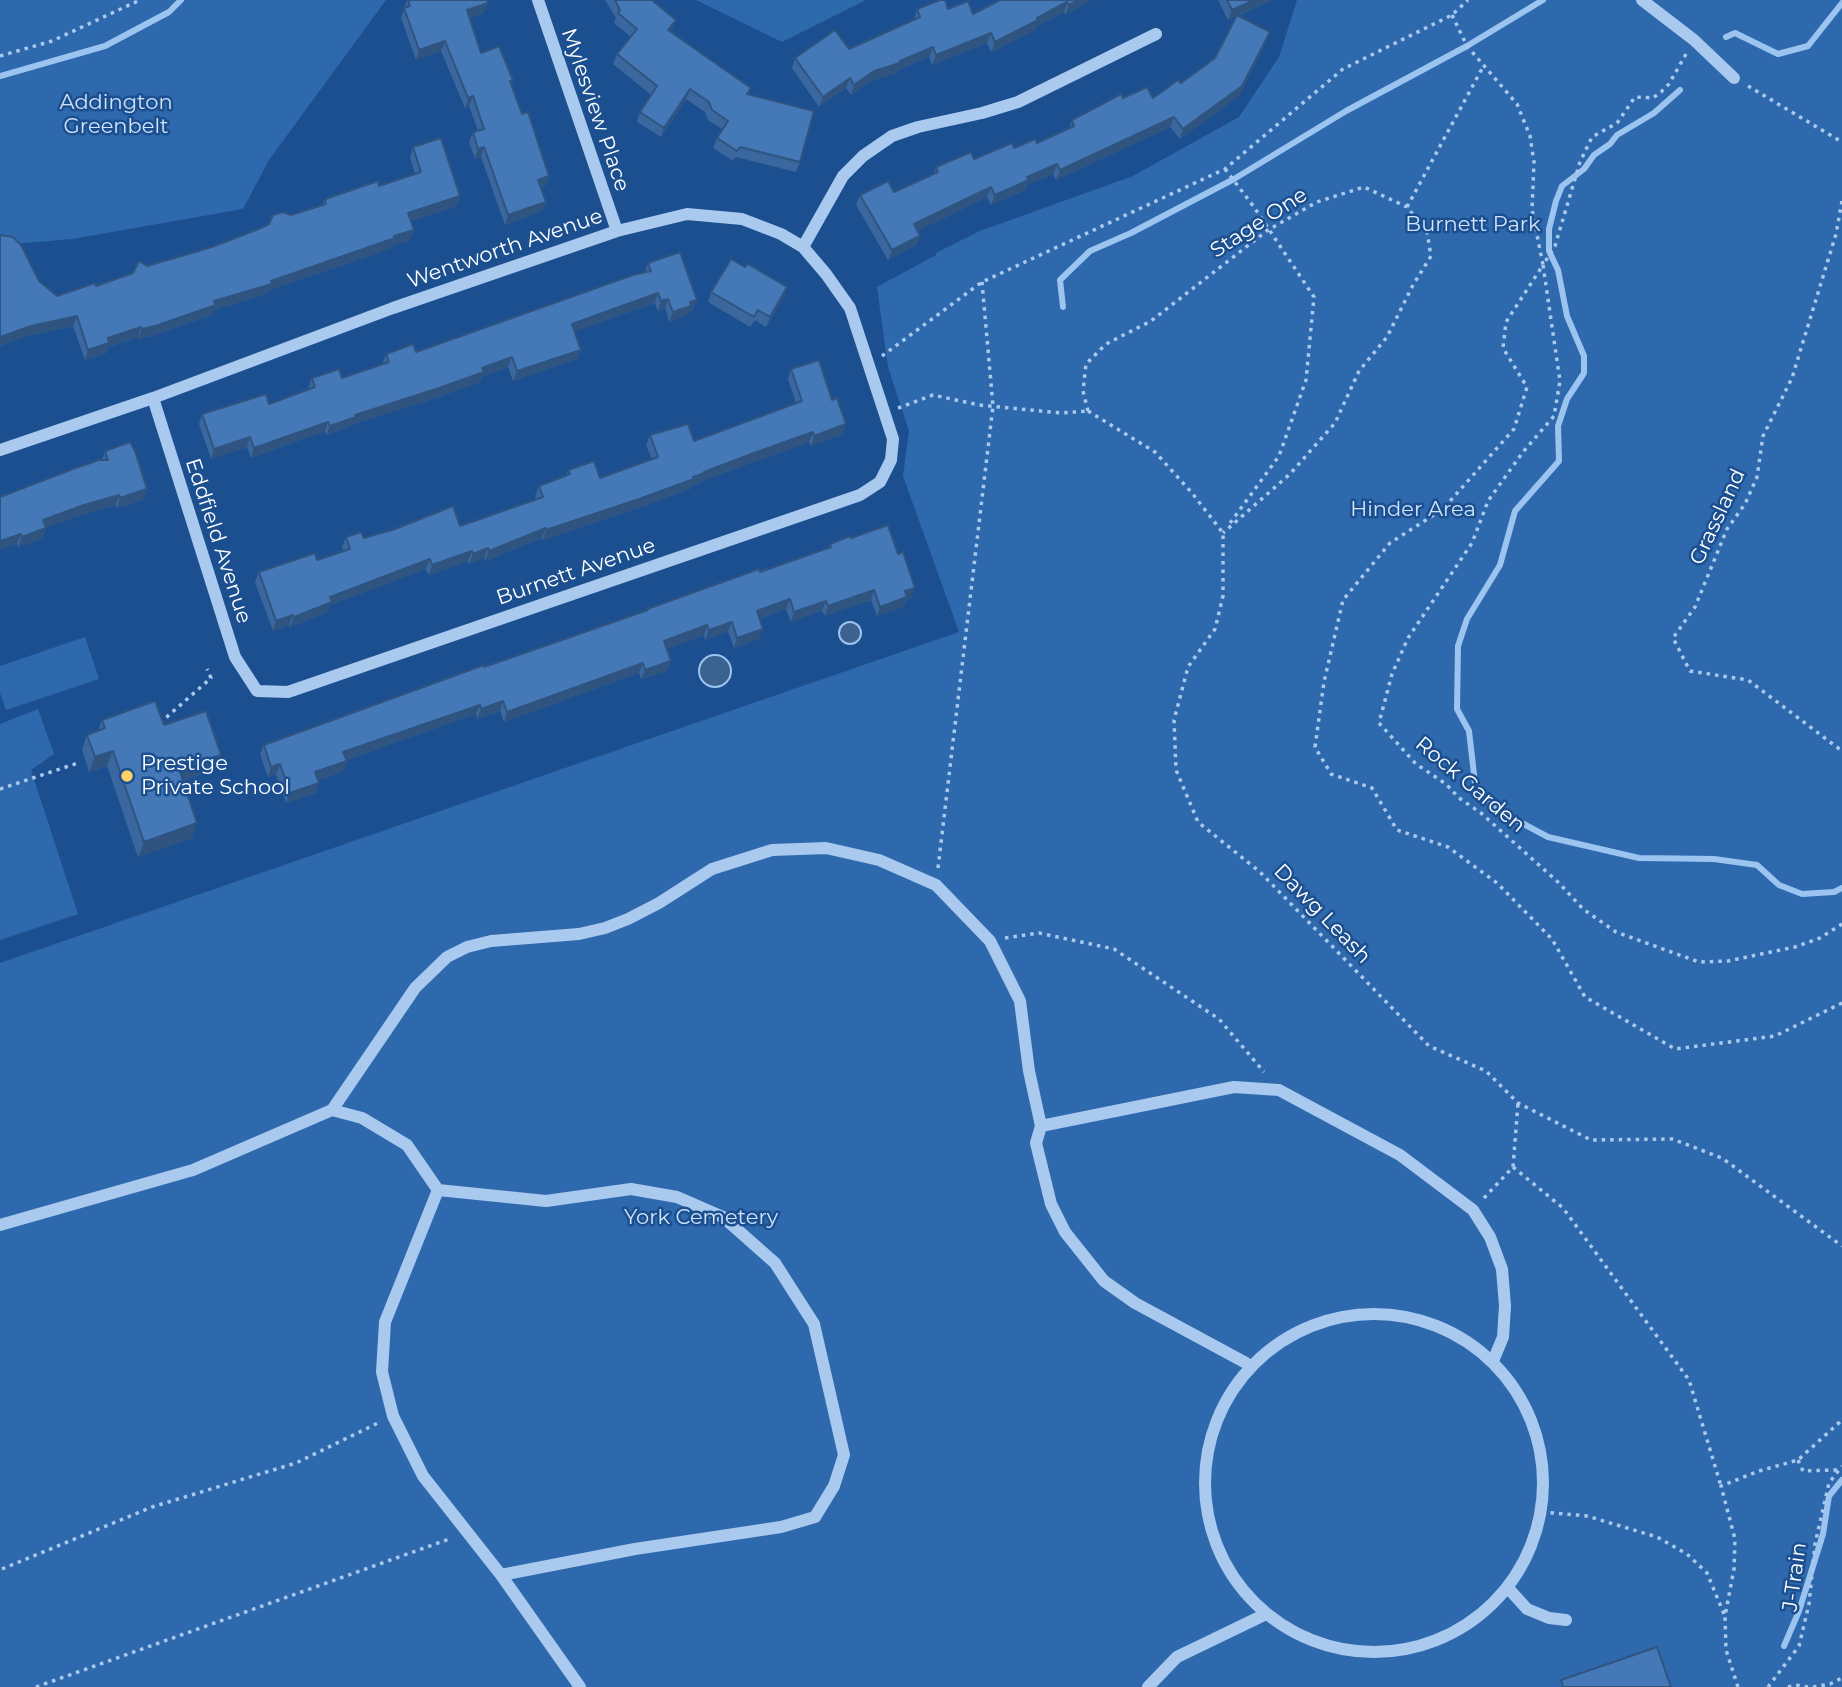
<!DOCTYPE html>
<html>
<head>
<meta charset="utf-8">
<style>
  body { margin:0 }
  canvas { display:block; background:#1b4f8f }
</style>
</head>
<body>
<canvas width="1842" height="1687"></canvas>
<script>
const g = document.querySelector('canvas').getContext('2d');
g.lineJoin = 'round';
function fillPath(path, color) {
  g.fillStyle = color;
  g.fill(path, 'evenodd');
}
function poly(rows) {
  const path = new Path2D();
  for (const r of rows) {
    if (r.length === 3) {
      path.moveTo(r[0] + r[2], r[1]);
      path.arc(r[0], r[1], r[2], 0, 2 * Math.PI);
      continue;
    }
    path.moveTo(r[0], r[1]);
    for (let i = 2; i < r.length; i += 2) path.lineTo(r[i], r[i + 1]);
  }
  return path;
}
function strokePath(path, color, width, dash) {
  g.strokeStyle = color;
  g.lineWidth = width;
  g.lineCap = dash ? 'butt' : 'round';
  g.setLineDash(dash || []);
  g.stroke(path);
}
function label(font, color, halo, rows, align = 'center') {
  g.font = font + ' Montserrat,sans-serif';
  g.lineWidth = 5;
  g.setLineDash([]);
  g.textBaseline = 'middle';
  g.strokeStyle = halo;
  g.fillStyle = color;
  for (const [text, x, y, turn = 0] of rows) {
    g.save();
    g.translate(x, y);
    g.rotate((+turn || 0) * Math.PI / 180);
    g.textAlign = isNaN(turn) ? turn : align;
    if (halo) g.strokeText(text, 0, 0);
    g.fillText(text, 0, 0);
    g.restore();
  }
}
fillPath(poly([
  [0,0,386,0,269,160,243,209,72,239,0,245],
  [696,0,866,0,782,42],
  [1297,0,1842,0,1842,1687,0,1687,0,963,959,632,903,476,909,431,888,367,877,287,936,255,936,253,980,231,1133,176,1239,117,1279,57],
  [85,637,99,679,6,710,0,693,0,666],
  [38,709,54,754,31,770,78,914,0,940,0,724]
]), '#2e69ad');
const water = poly([
  [850,633,11],
  [715,671,16]
]);
fillPath(water, '#3c6290');
strokePath(water, '#9cc4f0', 2);
strokePath(poly([
  [1726,37,1735,33,1778,54,1808,46,1842,3],
  [0,76,105,46,169,12,181,0],
  [1680,90,1654,113,1617,135,1610,144,1594,155,1584,169,1562,186,1556,201,1549,229,1549,251,1558,270,1567,316,1584,356,1584,373,1567,399,1558,426,1559,461,1515,511,1500,565,1467,619,1458,646,1457,709,1469,731,1475,783,1483,796,1505,814,1548,837,1639,858,1714,859,1757,865,1779,885,1802,894,1834,892,1842,888],
  [1063,307,1060,280,1090,251,1131,233,1234,179,1346,111,1467,46,1543,0],
  [1784,1646,1799,1611,1823,1534,1829,1496,1842,1480]
]), '#9cc4f0', 6);
strokePath(poly([
  [1452,15,1467,46,1517,104,1530,136,1534,162,1532,210,1543,265,1506,322,1503,348,1527,387,1514,429,1443,509,1390,543,1343,600,1324,682,1315,747,1331,774,1372,788,1397,830,1448,847,1497,883,1552,939,1585,997,1675,1049,1775,1036,1842,1003],
  [1686,54,1669,84,1661,92,1653,98,1635,97,1617,123,1592,137,1580,162,1555,246,1543,265,1560,381,1554,416,1523,452,1488,501,1472,543,1408,638,1392,674,1379,723,1416,764,1446,784,1459,798,1481,813,1559,883,1583,909,1616,932,1699,962,1728,961,1795,947,1820,938,1842,924],
  [0,56,52,41,140,0],
  [1748,86,1842,142],
  [1225,169,1254,207,1314,297,1306,380,1279,456,1228,526],
  [1842,201,1836,234,1792,378,1763,436,1757,477,1745,504,1727,529,1695,607,1673,638,1690,671,1748,680,1842,751],
  [1407,207,1484,65],
  [882,356,982,282,1225,169,1343,69,1452,15,1468,0],
  [898,408,933,395,979,405,1061,413,1088,411],
  [1088,411,1155,452,1192,493,1223,533,1223,596,1215,629,1188,667,1174,720,1176,770,1198,822,1260,872,1429,1046,1486,1071,1518,1103,1591,1140,1672,1139,1722,1158,1842,1246],
  [1088,411,1083,391,1086,364,1106,344,1151,321,1268,230,1317,202,1364,187,1407,207,1427,232,1431,256,1413,285,1387,337,1359,371,1335,423,1290,474,1223,533],
  [160,723,211,678,207,669],
  [0,789,78,763],
  [938,868,993,406,982,282],
  [1005,938,1039,933,1114,949,1219,1019,1264,1072],
  [1513,1167,1563,1208,1689,1380,1721,1486],
  [1484,1198,1513,1167,1518,1103],
  [1798,1460,1803,1471,1837,1470],
  [1542,1512,1587,1516,1657,1537,1687,1554,1707,1573,1724,1614],
  [2,1569,152,1507,296,1463,378,1423],
  [36,1687,452,1538],
  [1738,1687,1726,1650,1725,1616,1734,1569,1735,1539,1721,1486,1759,1471,1798,1460,1842,1420],
  [1768,1687,1799,1646,1809,1604,1815,1544,1829,1483,1842,1466],
  [1788,1687,1796,1685,1808,1687],
  [1813,1687,1830,1684,1842,1678]
]), '#a9c9ee', 3.5, [3.5, 5]);
strokePath(poly([
  [538,0,617,231],
  [1642,0,1694,40,1734,78],
  [803,247,843,176,863,156,892,136,918,127,982,113,1018,102,1156,34],
  [0,450,153,398,393,308,617,231,687,214,742,219,781,234,803,247,826,274,850,308,893,439,891,460,880,482,860,495,288,692,257,691,235,657,153,398],
  [332,1110,415,988,447,957,467,947,491,941,579,934,605,928,628,919,659,903,712,869,772,850,826,848,879,860,936,885,990,941,1020,1001,1029,1071,1041,1126,1036,1143,1051,1204,1065,1232,1104,1281,1135,1303,1246,1363],
  [1041,1126,1234,1087,1279,1090,1400,1155,1473,1210,1490,1237,1502,1269,1505,1306,1503,1337,1493,1361],
  [438,1190,385,1322,382,1372,393,1416,423,1476,501,1575,580,1687],
  [0,1225,193,1170,332,1110,362,1118,407,1145,438,1190,546,1201,631,1189,677,1197,723,1217,775,1263,814,1324,844,1455,834,1486,815,1517,781,1527,635,1549,501,1575],
  [1374,1483,169],
  [1508,1588,1527,1609,1549,1618,1566,1620],
  [1148,1687,1177,1657,1266,1614]
]), '#a9c9ee', 12);
fillPath(poly([
  [407,0,487,0,484,13,469,18,481,53,513,80,511,84,522,114,549,176,545,186,541,187,546,202,542,211,505,225,481,157,475,159,469,142,473,132,478,131,469,106,465,108,441,51,416,60,401,18],
  [605,0,652,0,676,20,670,32,751,88,749,94,800,162,796,172,736,157,733,161,713,148,717,138,722,129,708,120,705,112,686,99,661,137,637,122,640,112,651,95,613,64,617,54,631,37,614,23,616,18],
  [998,0,1089,0,1088,2,1065,15,1064,12,1036,27,1035,30,991,52,987,43,932,65,929,57,898,70,897,73,871,81,851,95,846,88,819,107,792,68,795,58,849,49,914,20,917,9,948,9,973,14],
  [1218,0,1272,0,1238,16,1270,32,1266,42,1239,96,1180,139,1170,127,1056,180,1053,174,1027,185,1025,190,991,205,987,197,917,231,920,236,916,245,888,260,856,205,860,195,894,192,934,174,936,167,974,159,1014,148,1037,143,1069,128,1072,120,1123,98,1153,98,1181,83,1215,58,1236,16,1228,20],
  [413,147,460,196,457,206,411,221,410,240,393,245,392,248,269,290,268,293,214,310,212,315,152,336,138,339,138,337,108,347,106,353,85,360,73,326,27,336,0,346,0,235,39,281,57,296,96,286,133,273,147,266,212,247,291,215,322,205,325,199,379,186,415,174,410,157],
  [648,263,693,310,689,311,687,315,669,322,665,308,658,311,655,303,575,331,581,350,577,359,513,381,508,367,482,377,480,382,436,398,353,424,352,426,326,435,325,431,251,458,247,447,211,459,199,424,202,414,269,404,309,389,308,388,312,378,342,378,382,365,386,354,416,352,645,273],
  [745,267,787,287,784,297,766,327,755,320,750,327,708,302,711,292],
  [791,369,843,434,811,446,809,442,751,463,702,481,701,483,691,487,690,489,635,509,543,540,542,538,485,561,484,558,469,564,468,561,429,575,426,569,330,605,328,612,290,627,289,625,273,631,255,582,259,572,317,560,344,551,342,547,346,537,364,538,460,526,536,499,535,496,539,486,566,476,568,470,600,478,652,459,646,445,650,435,694,441,796,403,788,379],
  [105,451,147,489,144,499,117,508,116,505,81,515,46,527,43,538,18,547,17,544,0,549,102,460],
  [851,538,911,598,906,600,903,607,877,616,871,600,825,616,822,611,791,622,786,609,759,619,759,639,734,648,728,632,705,640,704,635,666,649,671,661,667,671,641,679,639,673,504,722,500,711,477,719,476,714,346,760,347,761,343,771,318,780,319,783,316,793,286,803,276,774,268,777,260,754,264,745,646,611,647,609,828,548,830,544],
  [102,720,164,725,221,755,215,769,183,781,192,838,138,857,107,766,89,772,82,749,87,735,98,731]
]), '#3a679d');
fillPath(poly([
  [1078,0,1089,0,1088,2,1065,15,1069,5],
  [1254,0,1272,0,1228,20,1232,10],
  [1067,2,1064,12,1036,27,1035,30,991,52,995,42],
  [488,3,484,13,463,20,467,10],
  [676,20,672,30,664,40,668,30],
  [1270,32,1266,42,1239,96,1180,139,1183,129],
  [991,33,987,43,932,65,936,55],
  [445,41,441,51,416,60,419,50],
  [933,47,929,57,898,70,897,73,871,81,851,95,854,85,874,71],
  [850,78,846,88,819,107,823,97],
  [690,89,686,99,661,137,664,128],
  [473,96,469,106,465,108,468,98],
  [1174,117,1170,127,1056,180,1060,170],
  [484,147,481,157,475,159,478,149],
  [1057,164,1053,174,1027,185,1025,190,991,205,995,195,1027,177],
  [549,176,545,186,535,190,538,180],
  [991,187,987,197,911,234,914,224],
  [460,196,457,206,405,223,408,213],
  [546,202,542,211,505,225,508,215],
  [414,230,410,240,393,245,392,248,269,290,268,293,214,310,212,315,152,336,138,339,142,329,214,301],
  [920,236,916,245,888,260,892,250],
  [787,287,784,297,766,327,770,317],
  [658,293,655,303,568,334,572,324],
  [668,299,665,308,658,311,661,301],
  [697,300,693,310,689,311,687,315,669,322,673,312,690,302],
  [77,316,73,326,27,336,0,346,0,337,31,326],
  [141,327,138,337,108,347,106,353,85,360,88,350,108,338],
  [581,350,577,359,513,381,517,371],
  [512,357,508,367,482,377,480,382,436,398,353,424,352,426,326,435,330,426,355,415],
  [328,422,325,431,251,458,254,448],
  [846,424,843,434,811,446,814,436],
  [813,432,809,442,702,481,701,483,691,487,690,489,635,509,543,540,546,530,693,477,704,472,754,453],
  [250,437,247,447,211,459,214,449],
  [147,489,144,499,117,508,120,498],
  [119,495,116,505,81,515,40,530,43,520,84,505],
  [46,528,43,538,18,547,22,537],
  [546,528,542,538,485,561,489,551],
  [21,534,17,544,0,549,0,541],
  [488,548,484,558,469,564,473,554],
  [472,551,468,561,429,575,432,565],
  [430,559,426,569,330,605,328,612,290,627,294,617,330,597],
  [915,588,911,598,906,600,903,607,877,616,880,607,905,591],
  [874,590,871,600,825,616,828,606],
  [790,599,786,609,753,621,757,611],
  [826,601,822,611,791,622,794,612],
  [293,615,289,625,273,631,276,621],
  [732,622,728,632,705,640,709,630],
  [707,625,704,635,660,651,664,641],
  [763,629,759,639,734,648,737,638],
  [671,661,667,671,641,679,645,670],
  [643,663,639,673,504,722,507,712],
  [503,701,500,711,477,719,481,709],
  [480,705,476,714,340,762,343,752],
  [113,751,107,766,89,772,95,757],
  [221,755,215,769,173,784,179,769],
  [347,761,343,771,312,782,315,772],
  [280,764,276,774,268,777,271,767],
  [319,783,316,793,286,803,290,793],
  [197,823,192,838,138,857,144,842]
]), '#305480');
const building = poly([
  [408,0,487,0,488,3,467,10,481,53,499,46,513,80,510,81,522,114,528,112,549,176,538,180,546,202,508,215,484,147,478,149,473,132,484,129,473,96,468,98,445,41,419,50,404,8,410,6,408,0],
  [615,0,652,0,676,20,668,30,751,88,747,94,814,111,800,162,740,147,737,151,717,138,728,121,712,110,709,102,690,89,664,128,640,112,657,86,617,54,637,29,618,13,620,10,615,0],
  [940,0,945,0,948,9,968,1,973,14,1000,0,1078,0,1069,5,1067,2,1037,18,1038,20,995,42,991,33,936,55,933,47,900,61,900,63,874,71,854,85,850,78,823,97,795,58,835,30,849,49,920,17,917,9,940,0],
  [1227,0,1254,0,1232,10,1227,0],
  [1237,15,1270,32,1242,86,1183,129,1174,117,1060,170,1057,164,1027,177,1029,180,995,195,991,187,914,224,920,236,892,250,860,195,888,181,894,192,938,172,936,167,971,152,974,159,1012,143,1014,148,1035,139,1037,143,1074,126,1072,120,1121,94,1123,98,1147,87,1153,98,1178,80,1181,83,1215,58,1237,15],
  [441,138,460,196,408,213,414,230,394,236,395,238,271,281,272,284,214,301,216,305,155,326,142,329,141,327,108,338,109,343,88,350,77,316,31,326,0,337,0,235,13,237,21,245,39,281,57,296,95,283,96,286,133,273,139,261,147,266,212,247,261,228,269,224,273,215,283,212,291,215,326,204,325,199,378,181,379,186,421,172,413,147,441,138],
  [680,252,697,300,690,302,691,306,673,312,668,299,661,301,658,293,572,324,581,350,517,371,512,357,482,368,484,372,439,388,355,415,356,417,330,426,328,422,254,448,250,437,214,449,202,414,266,394,269,404,315,387,312,378,339,369,342,378,389,362,386,354,413,344,416,352,633,275,651,271,648,263,680,252],
  [731,259,745,267,748,264,787,287,770,317,758,310,754,317,711,292,731,259],
  [819,360,832,400,837,398,846,424,814,436,813,432,754,453,704,472,705,473,693,477,694,479,639,499,546,530,546,528,489,551,488,548,473,554,472,551,432,565,430,559,330,597,332,602,294,617,293,615,276,621,259,572,315,553,317,560,350,549,346,537,361,532,364,538,395,529,453,506,460,526,543,497,539,486,570,474,568,470,594,461,600,478,658,457,650,435,688,424,694,441,802,401,791,369,819,360],
  [130,442,135,451,147,489,120,498,119,495,84,505,43,520,46,528,22,537,21,534,0,541,0,497,73,469,99,460,108,460,105,451,130,442],
  [888,525,898,554,903,552,915,588,905,591,907,597,880,607,874,590,828,606,826,601,794,612,790,599,757,611,763,629,737,638,732,622,709,630,707,625,664,641,671,661,645,670,643,663,507,712,503,701,481,709,480,705,343,752,347,761,315,772,319,783,290,793,280,764,271,767,264,745,484,665,484,667,648,610,647,609,759,569,760,572,831,547,830,544,850,536,851,538,888,525],
  [155,701,164,725,206,711,221,755,179,769,197,823,144,842,113,751,95,757,87,735,105,728,102,720,155,701],
  [1657,1647,1671,1687,1563,1687,1561,1680,1657,1647]
]);
fillPath(building, '#4478b7');
strokePath(building, '#305480', 2);
for (const [x, y, r, color] of [
  [127,776,7,"#ffd166"]
]) {
  const dot = new Path2D();
  dot.arc(x, y, r, 0, 2 * Math.PI);
  g.fillStyle = color;
  g.fill(dot);
  strokePath(dot, '#1b4f8f', 2.5);
}
label('21px', '#cfe3fa', '#1b4f8f', [
  ["Addington",116,103],
  ["Greenbelt",116,127],
  ["Burnett Park",1473,225],
  ["Hinder Area",1413,510],
  ["York Cemetery",701,1218]
]);
label('21px', '#fff', '#1b4f8f', [
  ["Mylesview Place",595,110,71],
  ["Stage One",1259,223,-33],
  ["Wentworth Avenue",505,249,-19],
  ["Grassland",1718,517,-65],
  ["Eddfield Avenue",218,541,72],
  ["Burnett Avenue",576,572,-19],
  ["Rock Garden",1470,785,40],
  ["Dawg Leash",1322,914,46],
  ["J-Train",1795,1577,-82]
]);
label('21px', '#fff', '#1b4f8f', [
  ["Prestige",141,764],
  ["Private School",141,788]
], 'left');
</script>
</body>
</html>
